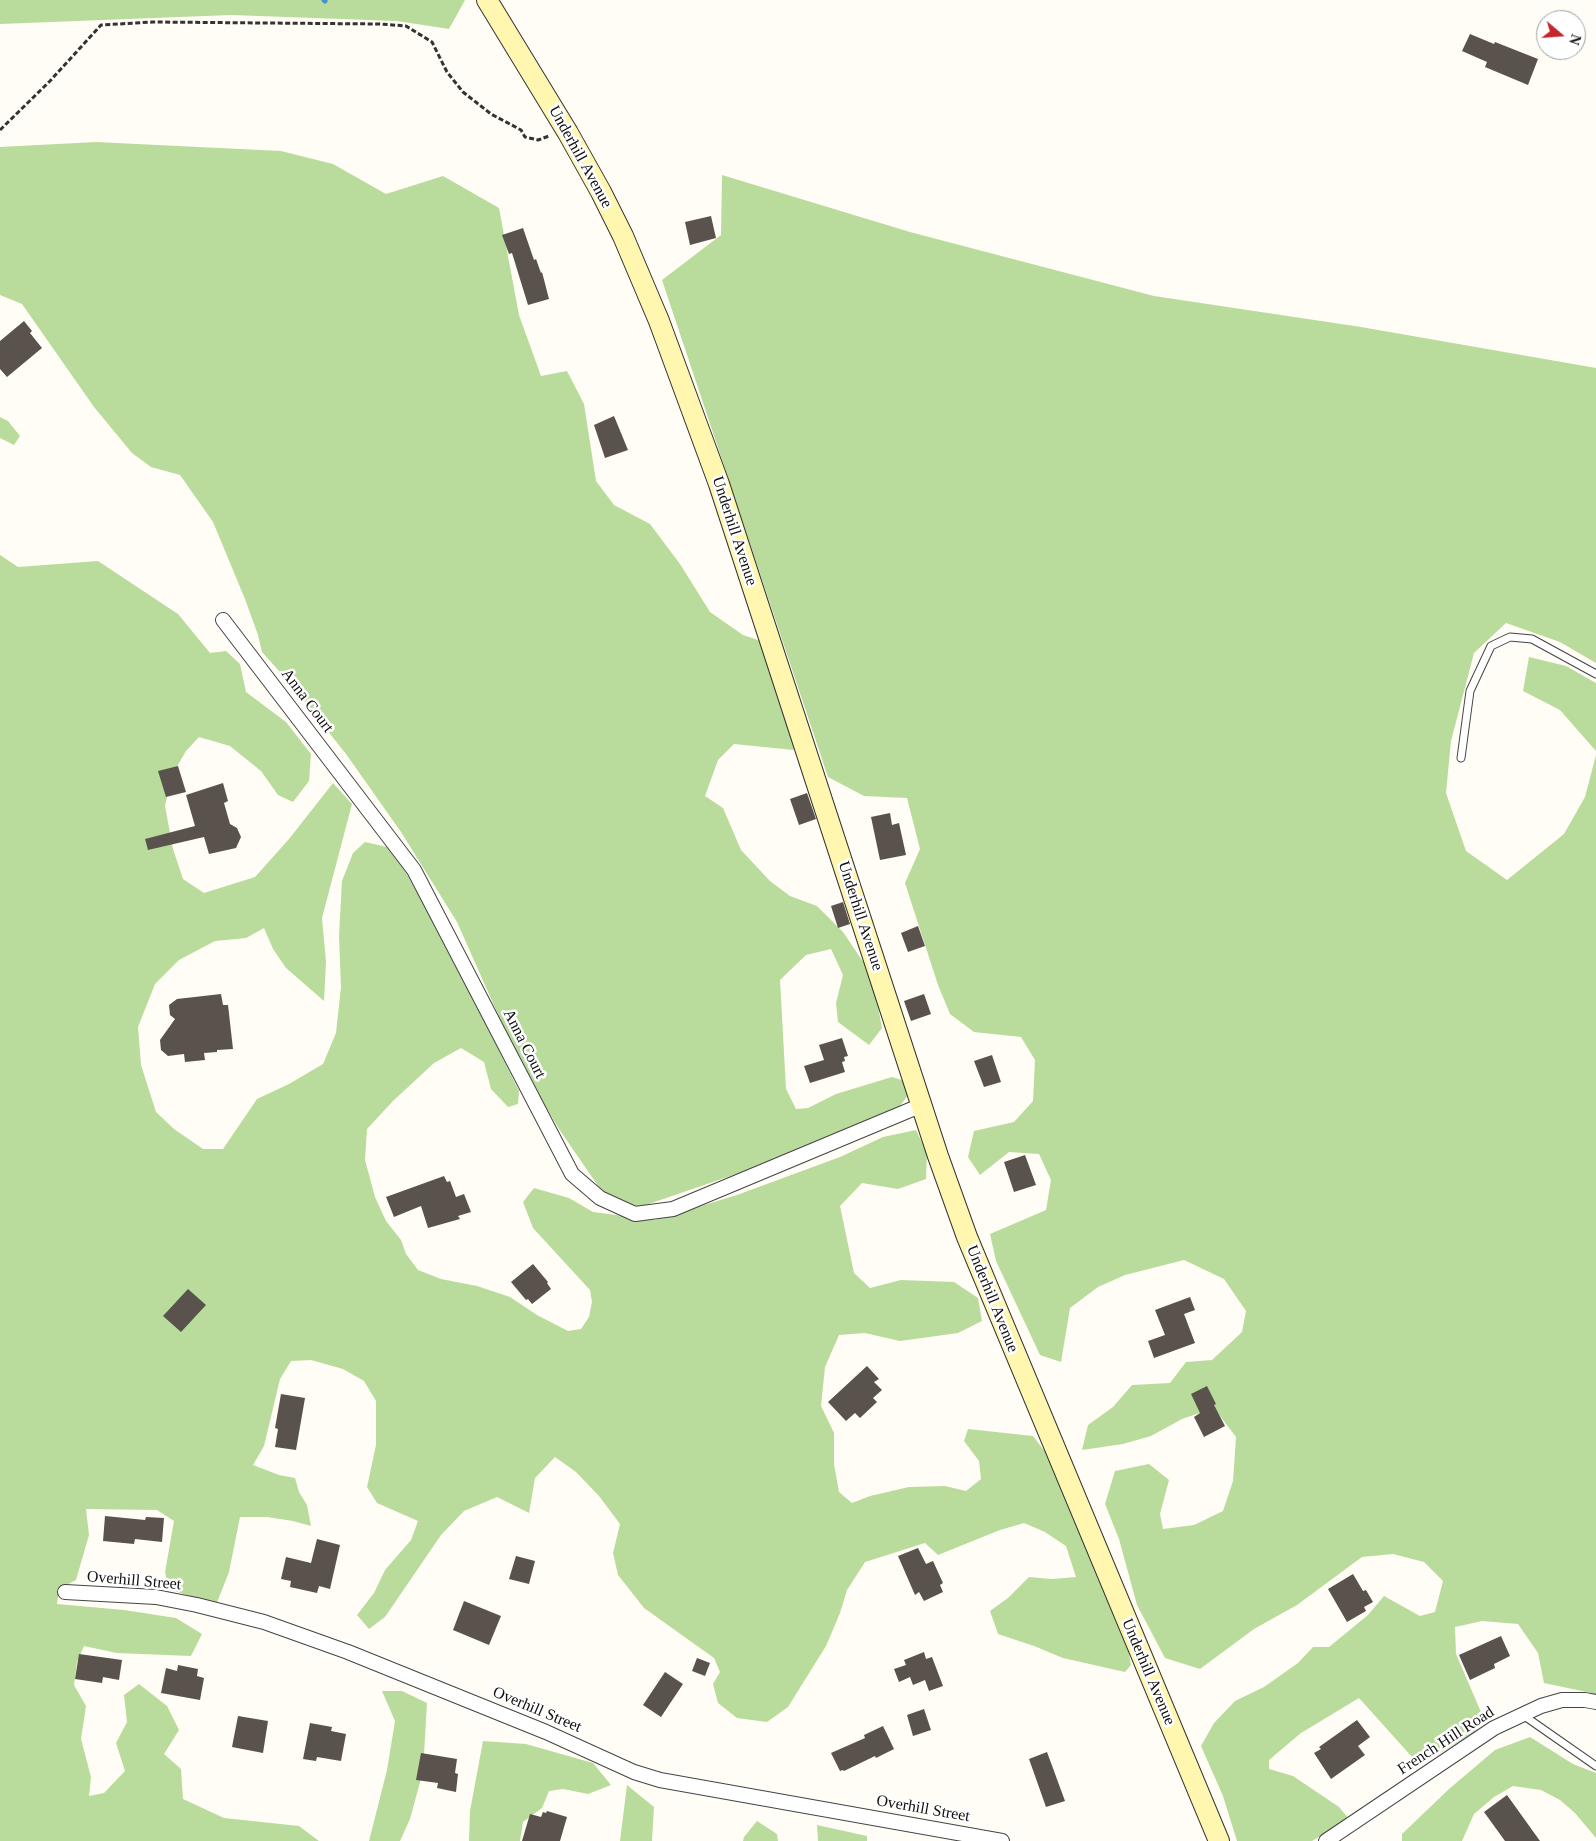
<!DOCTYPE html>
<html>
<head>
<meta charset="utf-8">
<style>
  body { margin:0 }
  #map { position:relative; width:1596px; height:1841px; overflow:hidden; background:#fffdf5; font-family:"Times New Roman",serif }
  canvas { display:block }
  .north { position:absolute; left:1536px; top:10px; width:50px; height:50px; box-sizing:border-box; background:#fff; border:1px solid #a0a0a0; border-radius:50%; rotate:108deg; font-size:14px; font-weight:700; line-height:20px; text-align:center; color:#111 }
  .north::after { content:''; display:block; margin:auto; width:18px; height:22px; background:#c4262e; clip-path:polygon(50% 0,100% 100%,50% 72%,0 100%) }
</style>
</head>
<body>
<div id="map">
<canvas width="1596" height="1841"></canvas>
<div class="north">N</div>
</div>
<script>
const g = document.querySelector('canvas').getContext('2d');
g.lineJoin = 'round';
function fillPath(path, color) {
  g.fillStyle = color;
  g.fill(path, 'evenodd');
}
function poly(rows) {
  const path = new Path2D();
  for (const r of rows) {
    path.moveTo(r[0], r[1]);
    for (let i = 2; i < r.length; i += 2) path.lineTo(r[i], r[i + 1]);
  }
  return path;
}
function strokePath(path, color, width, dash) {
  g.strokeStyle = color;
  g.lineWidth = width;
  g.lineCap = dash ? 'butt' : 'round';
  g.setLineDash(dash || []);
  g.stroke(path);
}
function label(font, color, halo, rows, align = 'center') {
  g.font = font + ' "Times New Roman",serif';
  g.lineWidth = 5;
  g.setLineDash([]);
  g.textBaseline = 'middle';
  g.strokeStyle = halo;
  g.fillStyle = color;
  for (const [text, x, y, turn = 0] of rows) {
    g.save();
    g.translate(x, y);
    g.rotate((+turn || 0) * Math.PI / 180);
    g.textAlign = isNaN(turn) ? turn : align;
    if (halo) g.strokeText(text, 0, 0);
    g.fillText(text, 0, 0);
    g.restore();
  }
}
fillPath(poly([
  [0,0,465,0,449,29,397,21,231,15,0,24],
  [96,142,281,151,333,164,386,194,443,176,499,208,519,315,541,376,567,371,584,404,596,481,614,505,650,524,680,564,710,612,743,635,761,641,785,705,794,750,734,744,718,760,705,796,723,808,741,850,770,881,790,896,817,906,843,932,872,975,882,1028,869,1045,838,1022,836,1003,843,975,831,949,806,955,780,980,786,1089,796,1109,808,1108,836,1094,892,1077,905,1081,908,1095,897,1110,783,1158,637,1208,605,1196,559,1129,520,1064,457,922,401,832,346,754,288,681,262,652,258,635,245,599,213,522,180,475,151,467,132,453,94,407,22,304,0,295,0,147],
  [722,175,910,232,1154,296,1361,327,1596,368,1596,663,1560,642,1506,623,1474,653,1451,741,1446,793,1466,851,1507,880,1564,834,1585,797,1596,755,1596,1694,1544,1683,1538,1653,1518,1624,1482,1621,1455,1627,1456,1654,1481,1712,1477,1731,1428,1760,1412,1757,1359,1698,1301,1733,1269,1760,1269,1769,1293,1776,1339,1807,1349,1819,1312,1841,1237,1841,1223,1796,1201,1746,1214,1723,1235,1701,1264,1687,1298,1663,1313,1647,1329,1647,1368,1615,1384,1596,1420,1616,1435,1612,1443,1581,1424,1562,1393,1554,1362,1557,1297,1605,1254,1629,1200,1669,1165,1658,1137,1605,1119,1539,1105,1504,1115,1471,1149,1464,1169,1480,1160,1514,1163,1529,1194,1525,1223,1511,1233,1481,1236,1437,1214,1408,1182,1419,1151,1436,1123,1444,1082,1450,1088,1425,1113,1407,1132,1385,1170,1383,1186,1362,1212,1360,1242,1332,1246,1311,1224,1279,1184,1260,1125,1275,1098,1287,1070,1308,1061,1362,1040,1355,996,1261,990,1234,1046,1210,1051,1180,1039,1154,1009,1152,980,1175,968,1157,974,1131,1014,1122,1033,1101,1035,1060,1021,1037,974,1032,950,1014,938,985,905,883,920,849,907,798,864,796,828,777,662,280,721,235],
  [0,417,8,421,20,436,14,445,0,438],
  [0,555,18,567,98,561,178,614,210,653,226,651,240,664,246,692,286,722,311,754,309,781,293,802,278,795,261,771,230,746,199,737,186,751,172,775,165,806,173,849,183,879,204,893,255,877,289,839,333,783,352,804,322,918,326,962,324,1001,286,968,273,949,264,928,246,938,215,941,179,960,155,984,138,1027,141,1065,156,1112,174,1129,203,1149,223,1149,257,1099,289,1084,323,1064,336,1033,341,987,339,936,342,881,353,853,365,842,387,847,404,869,448,947,519,1091,518,1104,508,1107,491,1089,484,1062,461,1048,434,1063,393,1101,367,1129,365,1160,375,1197,386,1221,401,1240,406,1254,418,1270,441,1279,477,1286,510,1297,537,1315,568,1331,581,1329,589,1317,592,1302,590,1290,533,1228,523,1202,534,1188,569,1198,593,1212,655,1220,737,1195,840,1157,883,1137,916,1130,927,1153,926,1179,898,1189,862,1183,840,1206,854,1273,870,1288,901,1280,954,1282,978,1298,982,1321,958,1333,900,1341,865,1333,839,1335,825,1367,821,1406,834,1433,834,1464,839,1492,852,1503,870,1496,909,1487,945,1486,966,1491,981,1479,979,1461,964,1441,968,1429,1033,1436,1053,1462,1128,1648,1131,1665,1125,1672,1063,1658,1034,1646,998,1634,990,1611,1008,1598,1029,1577,1052,1579,1076,1577,1066,1546,1045,1532,1024,1523,1000,1530,938,1555,925,1543,865,1562,847,1590,840,1613,826,1646,788,1707,767,1722,737,1718,718,1703,713,1684,720,1672,714,1658,644,1608,618,1575,613,1553,620,1524,599,1496,576,1472,555,1457,535,1478,529,1513,497,1497,464,1511,441,1535,385,1617,369,1629,357,1615,374,1593,385,1570,411,1540,418,1521,377,1503,367,1487,376,1445,376,1401,364,1381,343,1369,311,1360,291,1361,280,1379,264,1446,253,1465,279,1475,295,1478,299,1492,307,1505,311,1526,293,1521,267,1517,240,1517,229,1572,216,1605,169,1589,165,1572,174,1521,157,1510,86,1509,89,1535,76,1580,59,1589,57,1604,124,1610,176,1618,202,1634,191,1656,117,1653,84,1646,77,1662,74,1685,86,1706,81,1739,91,1777,89,1796,104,1793,125,1771,116,1743,127,1722,124,1695,139,1684,167,1706,179,1730,164,1754,181,1769,183,1799,224,1818,299,1826,319,1841,0,1841],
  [1529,657,1566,666,1596,683,1596,751,1560,710,1523,691],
  [382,1691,402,1691,427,1703,423,1771,410,1819,400,1841,369,1841,387,1770,395,1721],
  [1530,1737,1573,1764,1596,1773,1596,1838,1575,1813,1560,1800,1541,1790,1513,1786,1494,1797,1474,1814,1462,1841,1402,1841,1402,1834,1449,1789,1495,1750],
  [483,1741,526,1744,593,1763,611,1785,588,1794,563,1789,549,1791,542,1808,523,1822,520,1841,469,1841,470,1811],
  [627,1785,654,1807,652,1841,620,1841],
  [757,1821,777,1834,778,1841,743,1841,744,1837],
  [817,1825,867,1836,867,1841,818,1841]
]), '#b9dc9c');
strokePath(poly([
  [324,0,325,1]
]), '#3f96cf', 5);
fillPath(poly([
  [1470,34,1494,44,1495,42,1538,59,1528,85,1485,67,1487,62,1462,51],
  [711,216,716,238,690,245,685,222],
  [523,228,534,260,536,259,541,273,542,272,549,299,528,305,512,253,509,254,502,235],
  [24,321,32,331,30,333,42,348,7,377,0,369,0,341],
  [614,416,628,450,605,458,594,425],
  [178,766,186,792,166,797,158,771],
  [223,783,228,801,224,803,230,824,237,828,241,837,236,848,209,854,204,837,148,850,145,839,195,826,186,795],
  [807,793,816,819,799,825,790,799],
  [890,813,892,825,899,823,906,855,880,860,871,817],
  [843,902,850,924,838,928,831,906],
  [918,926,925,946,908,952,901,933],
  [221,994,223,1005,228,1005,233,1049,217,1050,217,1052,204,1053,205,1060,185,1062,184,1054,168,1056,161,1050,160,1040,175,1019,170,1015,169,1005,177,999],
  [924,994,931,1014,911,1021,904,1001],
  [842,1038,848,1056,844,1057,845,1061,842,1062,845,1072,810,1083,804,1066,824,1060,819,1045],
  [992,1055,1001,1082,984,1087,974,1061],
  [1025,1155,1036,1185,1014,1192,1004,1162],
  [444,1176,447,1182,450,1181,456,1197,464,1194,471,1212,458,1216,460,1219,428,1228,421,1206,394,1217,386,1197],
  [533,1264,548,1282,547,1283,551,1289,532,1304,528,1299,526,1300,511,1282],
  [188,1289,206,1305,181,1332,163,1316],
  [1190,1297,1195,1310,1184,1314,1195,1343,1154,1358,1148,1341,1165,1335,1155,1310],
  [867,1366,879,1379,874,1382,882,1390,873,1398,877,1402,860,1418,855,1413,846,1421,828,1402],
  [1207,1386,1216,1404,1214,1405,1225,1426,1204,1437,1194,1417,1200,1413,1191,1394],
  [281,1394,305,1398,296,1450,275,1447,278,1429,275,1428],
  [105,1516,145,1520,146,1517,164,1518,162,1542,135,1539,134,1544,103,1541],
  [317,1539,340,1545,330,1589,319,1586,317,1593,290,1587,291,1581,281,1579,286,1557,311,1563],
  [918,1548,926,1564,933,1561,943,1583,940,1585,943,1592,924,1601,919,1592,915,1595,898,1556],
  [516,1556,535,1561,529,1584,509,1579],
  [1353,1574,1363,1591,1366,1590,1373,1602,1364,1607,1366,1611,1347,1622,1328,1589],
  [464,1601,501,1616,489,1645,453,1630],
  [1501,1636,1510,1656,1494,1664,1495,1668,1470,1680,1459,1655],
  [924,1652,926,1659,932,1657,943,1686,929,1691,925,1680,913,1685,910,1677,899,1682,894,1669,906,1665,904,1660],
  [79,1654,122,1660,119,1680,103,1677,102,1683,75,1679],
  [697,1658,710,1663,705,1676,692,1671],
  [178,1665,198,1669,197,1676,204,1678,200,1700,161,1693,166,1668,177,1671],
  [665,1672,683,1684,661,1717,643,1705],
  [924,1709,931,1730,913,1736,907,1715],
  [238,1716,268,1721,263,1753,232,1747],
  [1357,1720,1370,1737,1358,1746,1365,1755,1331,1779,1314,1753,1321,1749,1319,1747],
  [310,1723,332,1727,331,1731,346,1734,341,1761,317,1757,316,1761,303,1759],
  [883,1726,894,1749,876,1758,875,1756,844,1771,843,1770,840,1771,831,1753,865,1738,864,1735],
  [1047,1752,1065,1801,1046,1807,1029,1759],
  [421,1753,457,1759,455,1773,458,1774,456,1792,437,1788,438,1783,416,1780],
  [1507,1795,1540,1841,1505,1841,1484,1812],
  [547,1811,567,1817,560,1841,522,1841,530,1814,541,1817,543,1812,546,1813]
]), '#5a524d');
const lane = poly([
  [1461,758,1470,691,1491,646,1510,637,1532,639,1596,674],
  [1523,1715,1596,1766]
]);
const street = poly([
  [223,620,414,870,572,1174,600,1198,635,1214,673,1209,922,1105],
  [65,1592,156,1597,197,1605,264,1622,348,1652,546,1732,634,1772,660,1780,1002,1841],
  [1326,1841,1494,1728,1541,1706,1562,1700,1585,1700,1596,1702]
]);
const secondary = poly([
  [487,0,568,133,601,192,623,236,659,321,719,484,938,1156,967,1237,1219,1841]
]);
strokePath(lane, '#444', 9);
strokePath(street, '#444', 16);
strokePath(secondary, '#333', 22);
strokePath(poly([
  [0,130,50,81,101,25,153,22,380,24,406,26,432,42,447,72,463,92,491,114,521,130,525,137,538,140,549,136]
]), '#333', 3, [5, 2.5]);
strokePath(lane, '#fff', 7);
strokePath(street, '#fff', 14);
strokePath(secondary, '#fff6b0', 20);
label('16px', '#111', '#fff', [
  ["Underhill Avenue",580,157,61],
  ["Underhill Avenue",734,531,72],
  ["Anna Court",307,701,53],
  ["Underhill Avenue",860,916,72],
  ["Anna Court",524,1044,63],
  ["Underhill Avenue",992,1299,68],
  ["Overhill Street",134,1581,5],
  ["Underhill Avenue",1148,1672,67],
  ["Overhill Street",537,1710,23],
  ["French Hill Road",1446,1741,-33],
  ["Overhill Street",923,1809,10]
]);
</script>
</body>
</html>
